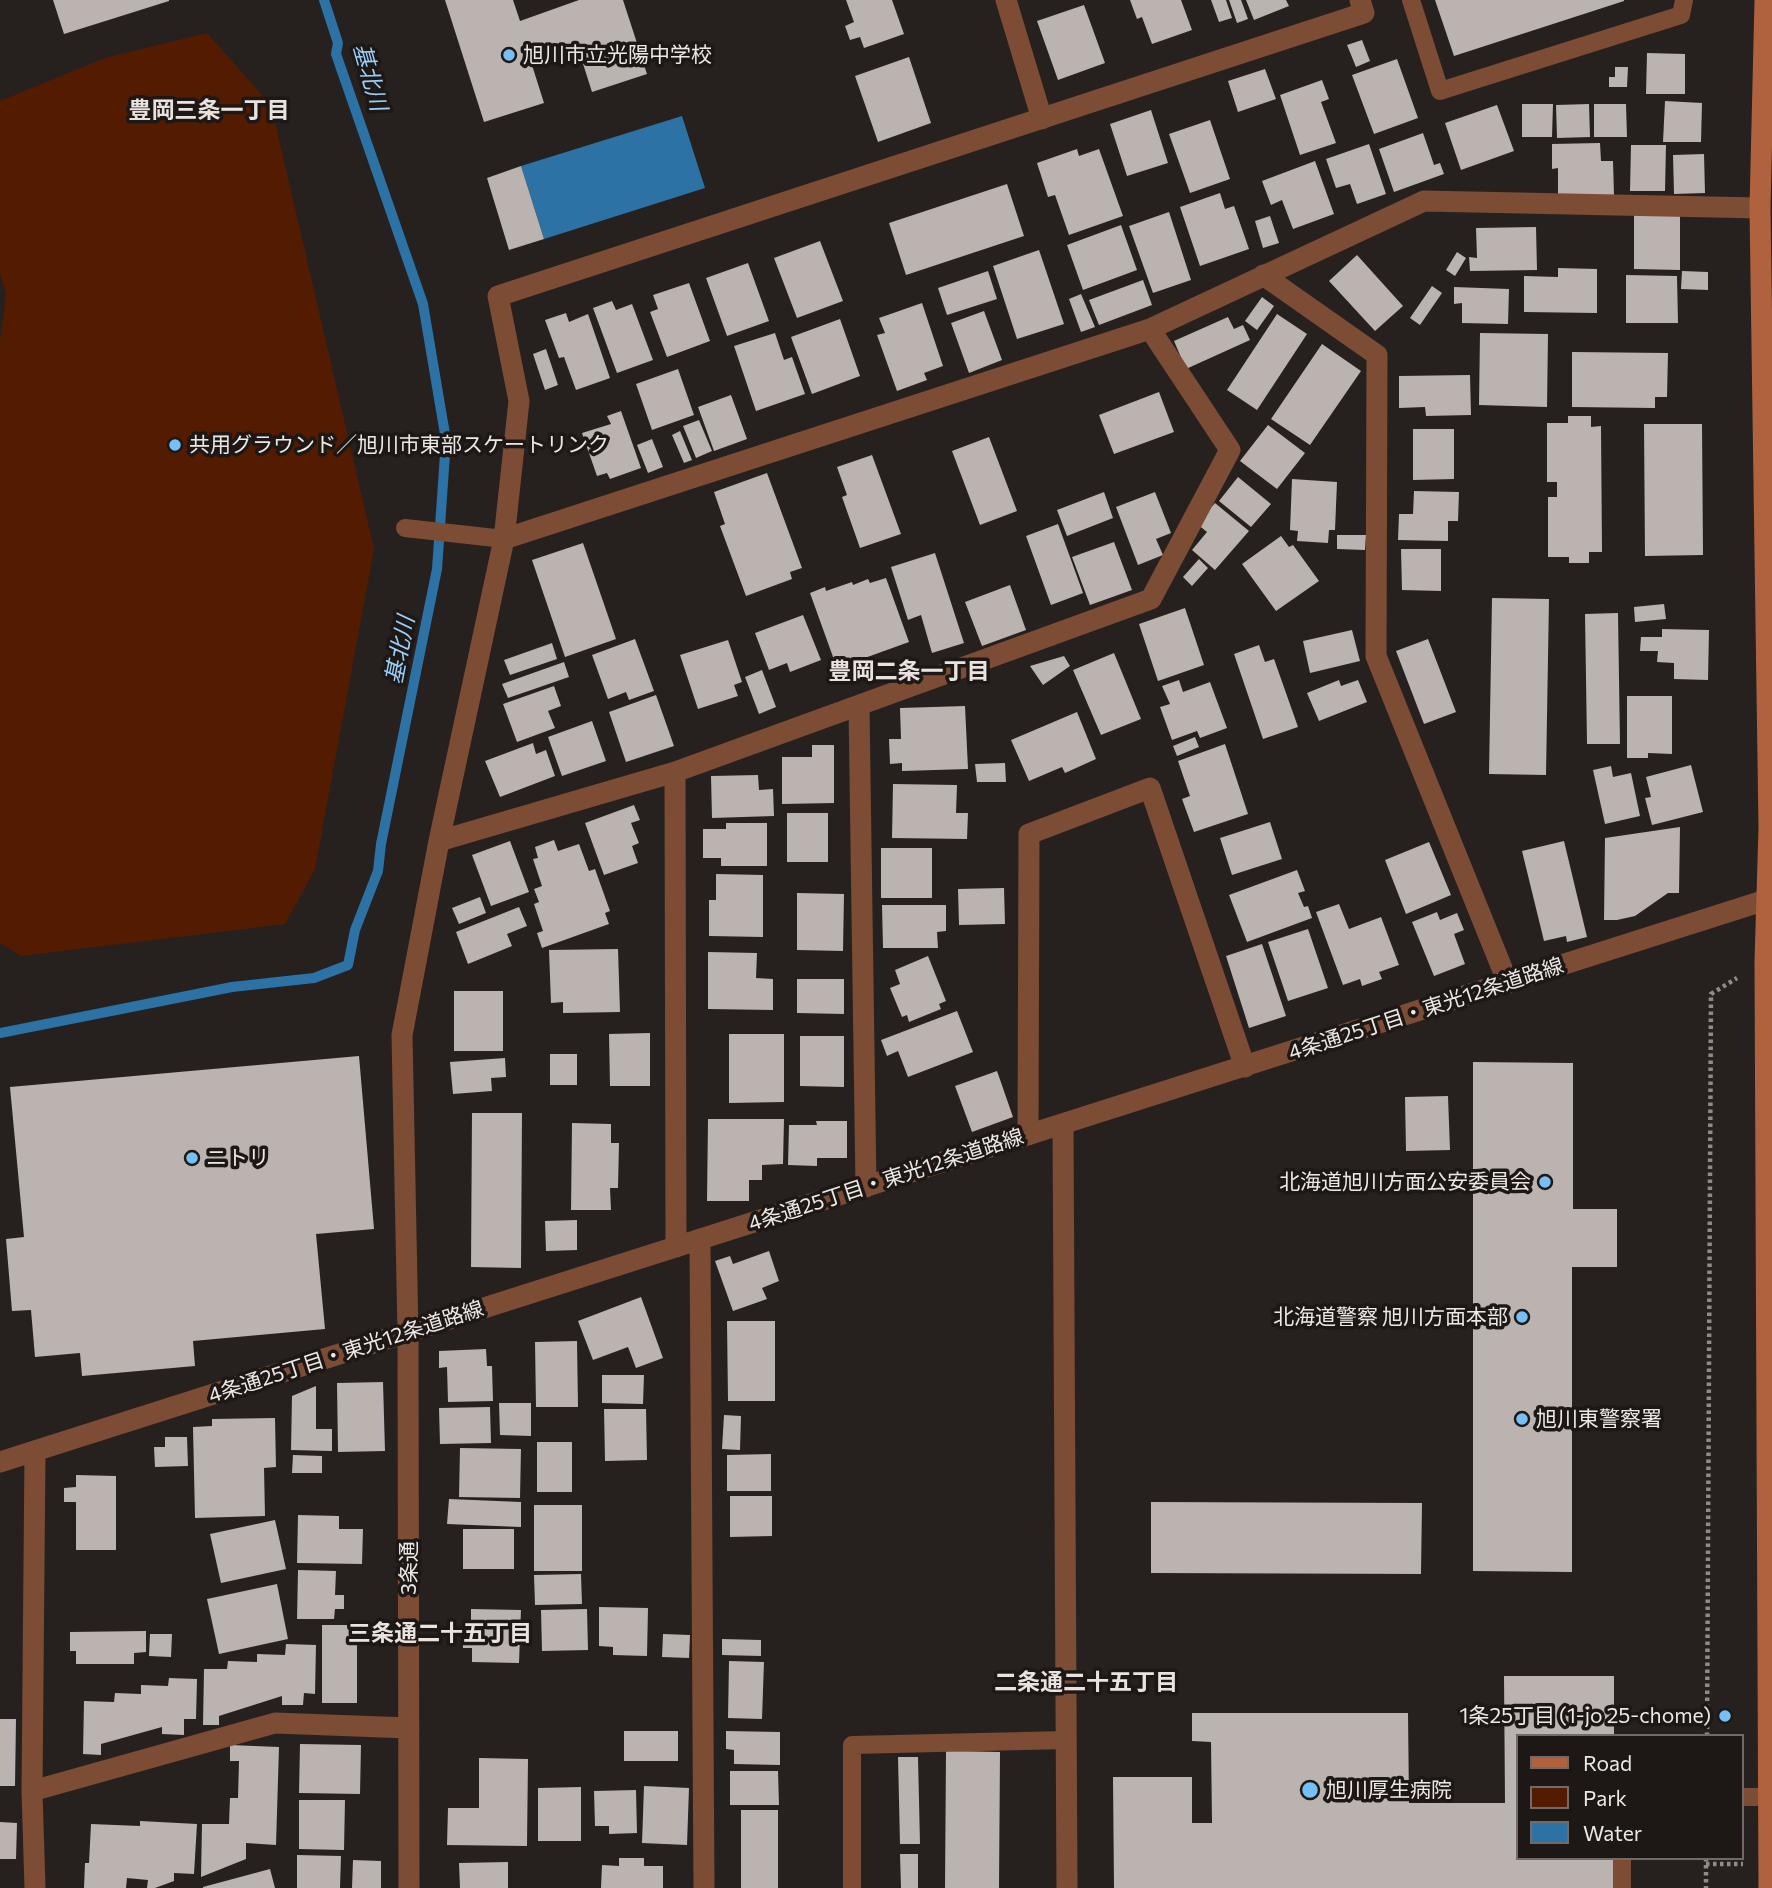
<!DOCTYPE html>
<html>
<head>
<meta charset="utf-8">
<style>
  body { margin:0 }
  #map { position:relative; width:1772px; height:1888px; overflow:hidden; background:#26211e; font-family:Commissioner,sans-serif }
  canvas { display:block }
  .legend { position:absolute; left:1516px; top:1734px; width:228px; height:126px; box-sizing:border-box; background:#1d1815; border:2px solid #706b69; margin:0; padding:9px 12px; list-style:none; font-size:21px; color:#ece8e6 }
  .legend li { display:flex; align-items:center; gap:14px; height:35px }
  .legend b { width:35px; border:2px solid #706b69 }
</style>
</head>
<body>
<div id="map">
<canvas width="1772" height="1888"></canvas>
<ul class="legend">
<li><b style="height:9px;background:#af623d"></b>Road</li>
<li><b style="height:19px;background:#531c00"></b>Park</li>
<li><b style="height:19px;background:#2c72a4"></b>Water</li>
</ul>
</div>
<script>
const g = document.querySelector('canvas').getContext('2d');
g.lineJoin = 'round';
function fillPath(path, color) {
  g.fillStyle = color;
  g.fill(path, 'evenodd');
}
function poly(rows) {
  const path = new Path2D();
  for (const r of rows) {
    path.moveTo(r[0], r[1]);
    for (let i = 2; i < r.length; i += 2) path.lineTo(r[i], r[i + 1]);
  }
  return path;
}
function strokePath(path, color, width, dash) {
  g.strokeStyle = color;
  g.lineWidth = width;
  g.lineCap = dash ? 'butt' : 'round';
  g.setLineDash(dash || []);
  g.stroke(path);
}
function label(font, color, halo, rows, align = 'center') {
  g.font = font + ' Commissioner,"Noto Sans JP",sans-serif';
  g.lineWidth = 7;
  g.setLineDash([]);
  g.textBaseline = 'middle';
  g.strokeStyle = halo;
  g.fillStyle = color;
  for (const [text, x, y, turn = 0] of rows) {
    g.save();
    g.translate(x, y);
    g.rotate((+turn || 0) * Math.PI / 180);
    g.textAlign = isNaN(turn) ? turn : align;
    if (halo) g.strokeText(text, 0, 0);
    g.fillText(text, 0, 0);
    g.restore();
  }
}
fillPath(poly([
  [207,33,271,105,374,549,315,869,285,924,21,956,0,943,0,341,6,294,0,274,0,101,105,58]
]), '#531c00');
fillPath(poly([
  [682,116,705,188,544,239,521,166]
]), '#2c72a4');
strokePath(poly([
  [0,1033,232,987,314,978,348,965,355,930,378,871,381,844,437,569,446,440,423,304,336,54,338,43,324,0]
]), '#2c72a4', 10);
fillPath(poly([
  [53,0,169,0,169,1,64,34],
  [445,0,513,0,520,21,579,0,623,0,647,74,592,92,578,48,531,62,544,103,484,122],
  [846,0,892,0,904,34,864,48,860,37,850,40,845,26,854,22],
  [1130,0,1181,0,1192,30,1152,44,1142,17,1137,19],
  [1211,0,1226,0,1232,18,1219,22],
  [1229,0,1241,0,1248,19,1237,23],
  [1246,0,1286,0,1289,6,1254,20],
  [1435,0,1624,0,1624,1,1454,56],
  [1084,5,1105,63,1058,80,1037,21],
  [1362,40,1370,61,1356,67,1347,45],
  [1647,53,1685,54,1685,94,1646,94],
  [909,57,931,123,878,142,855,76],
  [1397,59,1418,118,1374,134,1352,75],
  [1615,67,1628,67,1627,87,1609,87,1609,77,1615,77],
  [1265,69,1276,99,1238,112,1228,81],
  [1322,80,1329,99,1321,102,1336,143,1300,155,1280,95],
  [1665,101,1702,103,1701,142,1663,142],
  [1522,104,1553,104,1552,137,1522,137],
  [1589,104,1590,137,1557,138,1556,105],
  [1594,104,1626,104,1627,137,1594,137],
  [1497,105,1514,151,1461,170,1445,123],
  [1151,110,1168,163,1127,176,1110,124],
  [1210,120,1230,179,1190,193,1169,134],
  [1423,133,1434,165,1440,163,1444,174,1394,192,1379,149],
  [1600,143,1601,161,1613,161,1614,195,1558,196,1558,168,1552,169,1552,144],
  [1369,144,1386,194,1357,204,1350,184,1336,188,1326,159],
  [1631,145,1666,145,1665,191,1630,191],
  [1077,149,1079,156,1099,149,1123,216,1069,235,1055,195,1048,197,1037,163],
  [1704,154,1705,193,1674,194,1673,155],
  [1315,161,1334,214,1293,229,1282,200,1271,205,1262,181],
  [521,166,544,239,509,250,487,178],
  [1007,184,1024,236,906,275,889,223],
  [1220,193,1225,209,1234,206,1249,249,1200,266,1180,207],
  [1169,212,1191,280,1153,293,1129,226],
  [1634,215,1680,216,1680,270,1634,269],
  [1270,216,1279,243,1263,248,1255,221],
  [1121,225,1137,270,1083,290,1067,245],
  [1536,227,1537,270,1470,271,1469,257,1477,258,1476,228],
  [820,241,843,301,797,318,774,258],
  [1039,250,1064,324,1017,339,993,266],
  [1457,252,1466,258,1455,276,1446,270],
  [1357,255,1403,306,1375,331,1329,281],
  [748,263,769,321,727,336,706,278],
  [1558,268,1597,269,1597,313,1524,312,1524,276,1558,277],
  [988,271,997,299,947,315,938,288],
  [1682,271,1708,272,1708,290,1681,289],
  [1626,275,1677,276,1678,323,1626,323],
  [1143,280,1152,305,1099,325,1089,300],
  [689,283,710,341,667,357,650,312,658,309,653,295],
  [1432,286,1442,293,1420,325,1410,318],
  [1454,287,1509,289,1508,324,1462,323,1462,303,1454,304],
  [1081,294,1095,327,1081,332,1069,299],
  [1262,297,1274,306,1257,330,1245,321],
  [612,301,616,310,632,304,653,360,617,373,593,308],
  [922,303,943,366,924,373,927,380,897,391,877,335,885,333,879,318],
  [984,311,1002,360,969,373,951,323],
  [566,313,569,322,588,314,610,378,576,390,564,357,559,358,545,320],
  [1277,314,1307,334,1257,410,1227,390],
  [1228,317,1234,329,1243,325,1250,340,1186,369,1174,341],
  [840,319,860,376,812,394,791,337],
  [775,333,784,360,792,357,805,394,756,411,734,346],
  [1480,333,1548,334,1547,407,1479,405],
  [1322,344,1361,371,1310,445,1271,419],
  [546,349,558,385,545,390,533,354],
  [1572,352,1668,353,1667,397,1655,397,1655,408,1572,407],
  [678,369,694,415,652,430,636,384],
  [1470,375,1471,415,1426,416,1425,407,1399,408,1399,376],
  [1159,392,1174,432,1114,454,1099,415],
  [731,395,747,439,714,451,698,407],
  [621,411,641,468,610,479,607,473,597,476,582,433,611,424,607,416],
  [1568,416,1591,416,1591,427,1601,426,1602,552,1589,552,1589,563,1569,563,1569,557,1548,557,1548,497,1557,497,1557,482,1547,482,1547,423,1568,423],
  [699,420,712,451,696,458,683,426],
  [1644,424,1702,424,1703,555,1645,556],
  [1268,425,1305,453,1277,489,1240,461],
  [1413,429,1454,429,1454,479,1413,480],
  [680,431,692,460,684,463,672,435],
  [989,437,1017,511,980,525,952,451],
  [652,439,663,467,648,473,637,445],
  [872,455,901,534,860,548,842,497,847,495,837,467],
  [767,473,802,568,790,572,792,579,746,596,720,526,725,524,714,492],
  [1238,477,1271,504,1251,527,1219,501],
  [1292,479,1337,482,1335,530,1329,530,1328,543,1297,541,1298,531,1290,530],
  [1414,491,1459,492,1458,521,1448,521,1448,541,1398,540,1399,514,1413,514],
  [1104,492,1113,518,1067,536,1057,510],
  [1155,492,1171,533,1156,539,1163,555,1138,565,1116,507],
  [1215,503,1249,531,1215,570,1192,550,1207,532,1197,524],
  [1058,524,1083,593,1051,605,1026,536],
  [1337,535,1366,535,1365,550,1337,549],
  [1281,536,1289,547,1293,545,1319,581,1276,611,1242,564],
  [1114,542,1132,590,1090,605,1072,557],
  [583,543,616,639,565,657,532,560],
  [1401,549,1441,549,1441,591,1402,590],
  [935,553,964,643,932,653,921,615,908,620,891,567],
  [1199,559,1208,568,1192,586,1183,577],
  [886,578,909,642,837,668,810,593,825,587,826,591,852,582,853,585,868,579,870,583],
  [1010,585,1026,630,982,646,965,602],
  [1492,598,1549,599,1546,775,1489,774],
  [1664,604,1666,619,1635,622,1634,607],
  [1185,608,1204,665,1158,681,1139,624],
  [1618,613,1620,744,1587,744,1585,614],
  [803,615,821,660,790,672,787,663,769,670,755,633],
  [1662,629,1709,630,1708,680,1674,679,1674,663,1657,662,1658,651,1640,651,1641,637,1662,637],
  [1352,630,1360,661,1310,673,1303,641],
  [635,639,654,691,629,700,626,692,608,699,592,655],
  [1428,639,1456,712,1424,724,1396,651],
  [728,640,742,682,734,685,738,696,698,709,680,655],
  [552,643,557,659,510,675,504,660],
  [1259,645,1265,662,1274,659,1298,727,1263,739,1234,654],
  [1114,653,1141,719,1101,735,1073,670],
  [1064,656,1070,666,1043,685,1030,666],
  [564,662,569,677,508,698,502,684],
  [762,670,776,707,759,714,745,677],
  [1179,680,1183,692,1210,682,1227,728,1200,738,1197,731,1172,740,1160,707,1170,704,1162,686],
  [1339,680,1341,686,1358,680,1367,702,1319,721,1307,693],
  [554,686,561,706,548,711,555,728,517,742,503,704],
  [656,695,674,746,626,762,609,712],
  [1627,696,1672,696,1672,754,1648,753,1648,758,1627,758],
  [965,706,968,769,902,771,902,763,890,764,889,739,901,739,900,708],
  [1077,712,1096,759,1065,773,1062,767,1029,781,1011,740],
  [592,721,606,761,562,776,548,737],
  [1195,737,1199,747,1177,756,1173,746],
  [533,743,536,754,546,750,555,776,500,797,485,761],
  [1225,744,1248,814,1194,832,1182,799,1190,796,1178,761],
  [812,745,834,745,834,803,782,804,782,757,812,757],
  [1005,763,1006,782,977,782,975,764],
  [1691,765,1703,812,1652,825,1645,798,1651,797,1646,777],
  [1611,766,1613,777,1631,773,1640,816,1605,824,1593,770],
  [758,775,759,790,773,789,774,816,712,818,711,776],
  [893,784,957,785,956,813,968,813,967,839,892,838],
  [634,805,640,820,631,823,639,843,632,846,638,863,604,875,585,823],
  [787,813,828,813,828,862,787,862],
  [1270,822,1282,859,1232,875,1220,838],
  [726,823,767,823,767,866,721,866,721,858,703,858,703,829,726,829],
  [1680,827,1679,893,1668,893,1635,916,1617,920,1604,920,1605,838],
  [554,840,558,851,579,844,589,871,595,869,610,911,605,913,609,924,542,948,537,933,543,931,534,904,539,902,534,889,542,886,533,859,538,858,535,847],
  [510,841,529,892,491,906,472,855],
  [1564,841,1587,937,1567,942,1566,936,1544,941,1522,851],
  [1429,842,1451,895,1406,914,1385,860],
  [881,848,932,848,932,898,881,898],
  [1297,870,1305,891,1298,893,1304,907,1308,906,1312,918,1247,942,1229,895],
  [716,874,763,875,763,937,709,936,709,900,716,900],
  [1004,888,1005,924,959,925,958,889],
  [797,893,844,894,843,951,797,950],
  [480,897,486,913,459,924,452,908],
  [1339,904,1349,929,1381,917,1399,965,1379,972,1382,979,1362,986,1360,979,1343,985,1316,912],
  [882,905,946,905,946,931,937,932,938,948,883,948],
  [519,907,527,926,507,934,512,946,468,964,456,932],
  [1437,912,1440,920,1457,913,1464,930,1454,934,1465,964,1434,976,1412,922],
  [1308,929,1328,988,1288,1001,1268,942],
  [1262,944,1286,1016,1249,1028,1226,956],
  [618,949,620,1012,563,1013,563,1002,551,1003,549,950],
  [708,952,757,953,756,978,773,979,773,1010,708,1009],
  [928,956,946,1001,939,1004,941,1009,909,1022,907,1015,902,1017,890,988,900,984,895,970],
  [797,979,844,979,844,1014,797,1013],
  [454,991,503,991,503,1051,454,1051],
  [957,1011,973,1052,908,1077,898,1051,887,1056,881,1040],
  [650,1033,650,1086,610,1086,609,1034],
  [729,1034,784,1034,784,1102,729,1103],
  [800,1036,844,1036,844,1087,800,1086],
  [550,1054,577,1054,577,1085,550,1085],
  [359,1056,374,1229,316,1234,325,1329,193,1341,195,1366,82,1376,80,1353,35,1357,31,1310,12,1311,6,1239,24,1237,10,1087],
  [505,1058,506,1077,491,1078,492,1091,453,1094,450,1062],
  [1473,1062,1573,1063,1573,1209,1617,1209,1617,1267,1572,1267,1572,1572,1473,1571],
  [997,1071,1013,1117,972,1132,955,1086],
  [1448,1096,1450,1150,1406,1151,1405,1097],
  [472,1113,522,1113,521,1268,471,1267],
  [708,1119,784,1119,783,1164,762,1165,762,1180,749,1180,749,1201,707,1201],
  [816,1121,847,1121,847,1158,817,1158,817,1166,788,1165,789,1125,817,1125],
  [572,1123,611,1124,611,1143,619,1143,618,1188,610,1188,611,1210,571,1210],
  [577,1220,577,1250,546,1251,545,1221],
  [769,1251,779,1281,762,1288,767,1299,733,1311,715,1261,730,1256,733,1264],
  [641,1297,663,1358,636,1368,628,1347,593,1360,578,1321],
  [727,1321,775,1321,775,1401,728,1401],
  [577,1341,578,1407,536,1407,535,1342],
  [486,1349,487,1366,492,1366,493,1401,448,1402,447,1367,439,1368,439,1351],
  [602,1375,644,1375,643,1404,602,1403],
  [383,1382,385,1451,338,1452,337,1383],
  [316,1386,316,1429,332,1429,332,1451,291,1450,292,1396],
  [499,1403,531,1403,531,1436,500,1435],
  [490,1407,491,1443,440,1444,439,1408],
  [604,1409,646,1409,647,1460,605,1461],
  [724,1415,741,1416,740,1450,722,1449],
  [275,1418,276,1467,264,1468,265,1516,195,1518,193,1427,212,1426,212,1419],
  [165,1437,187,1437,188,1466,155,1467,154,1447,165,1447],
  [537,1442,572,1442,572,1492,537,1492],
  [460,1448,521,1449,520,1498,459,1497],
  [771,1454,771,1491,727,1491,727,1455],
  [293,1455,322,1456,322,1473,292,1473],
  [76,1475,116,1476,116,1550,76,1550,76,1502,64,1502,64,1488,76,1487],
  [730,1496,772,1496,772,1536,730,1537],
  [449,1499,521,1502,521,1527,447,1524],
  [1151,1502,1422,1503,1421,1574,1151,1573],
  [534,1505,582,1505,582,1571,534,1571],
  [298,1515,339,1516,339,1529,363,1529,362,1564,297,1563],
  [275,1520,286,1569,221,1583,210,1534],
  [463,1529,514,1529,514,1569,463,1569],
  [298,1570,336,1571,335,1595,344,1595,344,1609,335,1609,334,1619,297,1619],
  [581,1574,582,1604,535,1605,534,1575],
  [277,1584,288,1639,219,1654,207,1599],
  [599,1607,648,1608,647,1656,613,1655,613,1647,599,1646],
  [471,1609,521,1610,519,1663,472,1662,472,1648,463,1648,463,1627,471,1627],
  [587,1609,588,1650,542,1651,541,1610],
  [322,1625,357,1625,357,1703,322,1703],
  [146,1631,146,1652,134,1653,134,1664,76,1664,76,1651,70,1651,70,1632],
  [150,1634,172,1634,171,1657,149,1656],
  [663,1634,690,1635,689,1658,662,1657],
  [722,1639,761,1640,761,1656,722,1655],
  [286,1644,316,1645,315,1694,304,1693,303,1705,282,1705,282,1696,219,1716,219,1725,203,1725,204,1669,227,1669,228,1661,257,1662,257,1654,285,1655],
  [729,1661,764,1662,762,1719,728,1718],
  [1504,1676,1614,1676,1614,1736,1518,1736,1518,1858,1614,1858,1614,1888,1114,1888,1113,1777,1192,1777,1192,1823,1212,1823,1211,1742,1192,1741,1192,1713,1408,1713,1409,1803,1505,1803],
  [169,1678,197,1679,196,1719,184,1719,184,1735,162,1734,162,1727,101,1744,101,1755,83,1754,84,1701,114,1702,115,1693,141,1694,141,1685,168,1686],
  [0,1719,16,1719,15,1786,0,1786],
  [624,1731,678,1731,678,1761,624,1761],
  [726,1731,780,1732,780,1765,734,1764,734,1750,726,1749],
  [300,1744,361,1745,360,1794,299,1793],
  [230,1745,279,1747,276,1845,246,1843,246,1859,201,1877,202,1824,229,1824,230,1798,238,1798,239,1761,230,1761],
  [946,1751,1000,1752,999,1888,945,1888],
  [898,1757,918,1757,920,1844,900,1844],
  [479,1758,528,1759,527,1846,447,1845,448,1808,479,1808],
  [730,1771,778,1771,779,1805,730,1805],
  [644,1786,689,1788,687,1845,642,1843],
  [581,1787,581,1841,538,1841,538,1788],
  [636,1790,637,1833,609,1834,609,1826,595,1826,594,1791],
  [299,1800,345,1800,344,1850,299,1849],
  [741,1810,778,1810,778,1888,741,1888],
  [140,1821,197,1824,194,1874,174,1873,174,1881,155,1888,147,1888,148,1880,127,1878,126,1888,84,1888,85,1863,89,1863,91,1824,140,1826],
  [0,1822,17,1823,16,1859,0,1859],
  [900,1854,918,1854,918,1888,901,1888],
  [297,1855,341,1856,340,1888,297,1888],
  [619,1858,644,1858,644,1866,663,1866,663,1888,601,1888,602,1865,619,1866],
  [353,1860,381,1861,381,1888,352,1888],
  [508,1862,508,1888,460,1888,459,1863],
  [270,1869,275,1888,203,1888,203,1887]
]), '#bab3b0');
strokePath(poly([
  [1707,1736,1711,994,1737,978],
  [1706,1858,1706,1888],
  [1706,1864,1743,1864]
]), '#908b89', 4.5, [3.5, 3.5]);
strokePath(poly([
  [1411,0,1440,91,1681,15,1684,0],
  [405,528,504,539],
  [1742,1797,1769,1797],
  [852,1888,852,1745,1066,1740],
  [1622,1888,1622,1858]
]), '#7c4c35', 18);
strokePath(poly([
  [1006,0,1042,119],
  [1263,275,1377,355,1376,656,1508,983],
  [504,539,1150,329,1424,201,1760,208],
  [859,707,866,1187],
  [675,772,676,1247],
  [439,841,675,772,1151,599,1230,450,1150,329],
  [1063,1124,1067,1888],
  [1028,1135,1029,834,1150,788,1245,1067],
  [700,1240,704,1888],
  [0,1462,1772,898],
  [32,1791,275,1723,409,1728],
  [35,1888,32,1791,35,1451],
  [409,1888,408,1333,402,1035,439,841,504,539,519,401,498,296,1364,13,1360,0]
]), '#7c4c35', 21);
strokePath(poly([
  [1765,0,1760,208,1769,828,1765,961,1769,1888]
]), '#af623d', 21);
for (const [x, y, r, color] of [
  [509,55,7,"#77bff7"],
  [175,445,7,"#77bff7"],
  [192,1158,7,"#77bff7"],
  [1545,1182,7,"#77bff7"],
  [1522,1317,7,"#77bff7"],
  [1522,1419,7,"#77bff7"],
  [1725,1716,7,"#77bff7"],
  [1310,1790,9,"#77bff7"]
]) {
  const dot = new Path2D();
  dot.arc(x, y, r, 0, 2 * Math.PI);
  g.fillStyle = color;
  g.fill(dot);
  strokePath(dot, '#1d1815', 2.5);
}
label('21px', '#ece8e6', '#1d1815', [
  ["旭川市立光陽中学校",523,55],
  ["共用グラウンド／旭川市東部スケートリンク",189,445],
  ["ニトリ",206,1158],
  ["北海道旭川方面公安委員会",1531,1182,"right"],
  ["北海道警察 旭川方面本部",1508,1317,"right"],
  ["旭川東警察署",1536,1419],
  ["1条25丁目 (1-jo 25-chome)",1711,1716,"right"],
  ["旭川厚生病院",1326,1790]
], 'left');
label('21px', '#ece8e6', '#1d1815', [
  ["4条通25丁目・東光12条道路線",1426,1009,-18],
  ["4条通25丁目・東光12条道路線",886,1180,-18],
  ["4条通25丁目・東光12条道路線",346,1352,-18],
  ["3条通",409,1568,-90]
]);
label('italic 23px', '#99cef8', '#1d1815', [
  ["基北川",370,77,74],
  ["基北川",400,650,-79]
]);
label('bold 23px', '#eae2df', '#1d1815', [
  ["豊岡三条一丁目",209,110],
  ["豊岡二条一丁目",909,671],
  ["三条通二十五丁目",440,1633],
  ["二条通二十五丁目",1086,1682]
]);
</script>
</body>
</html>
